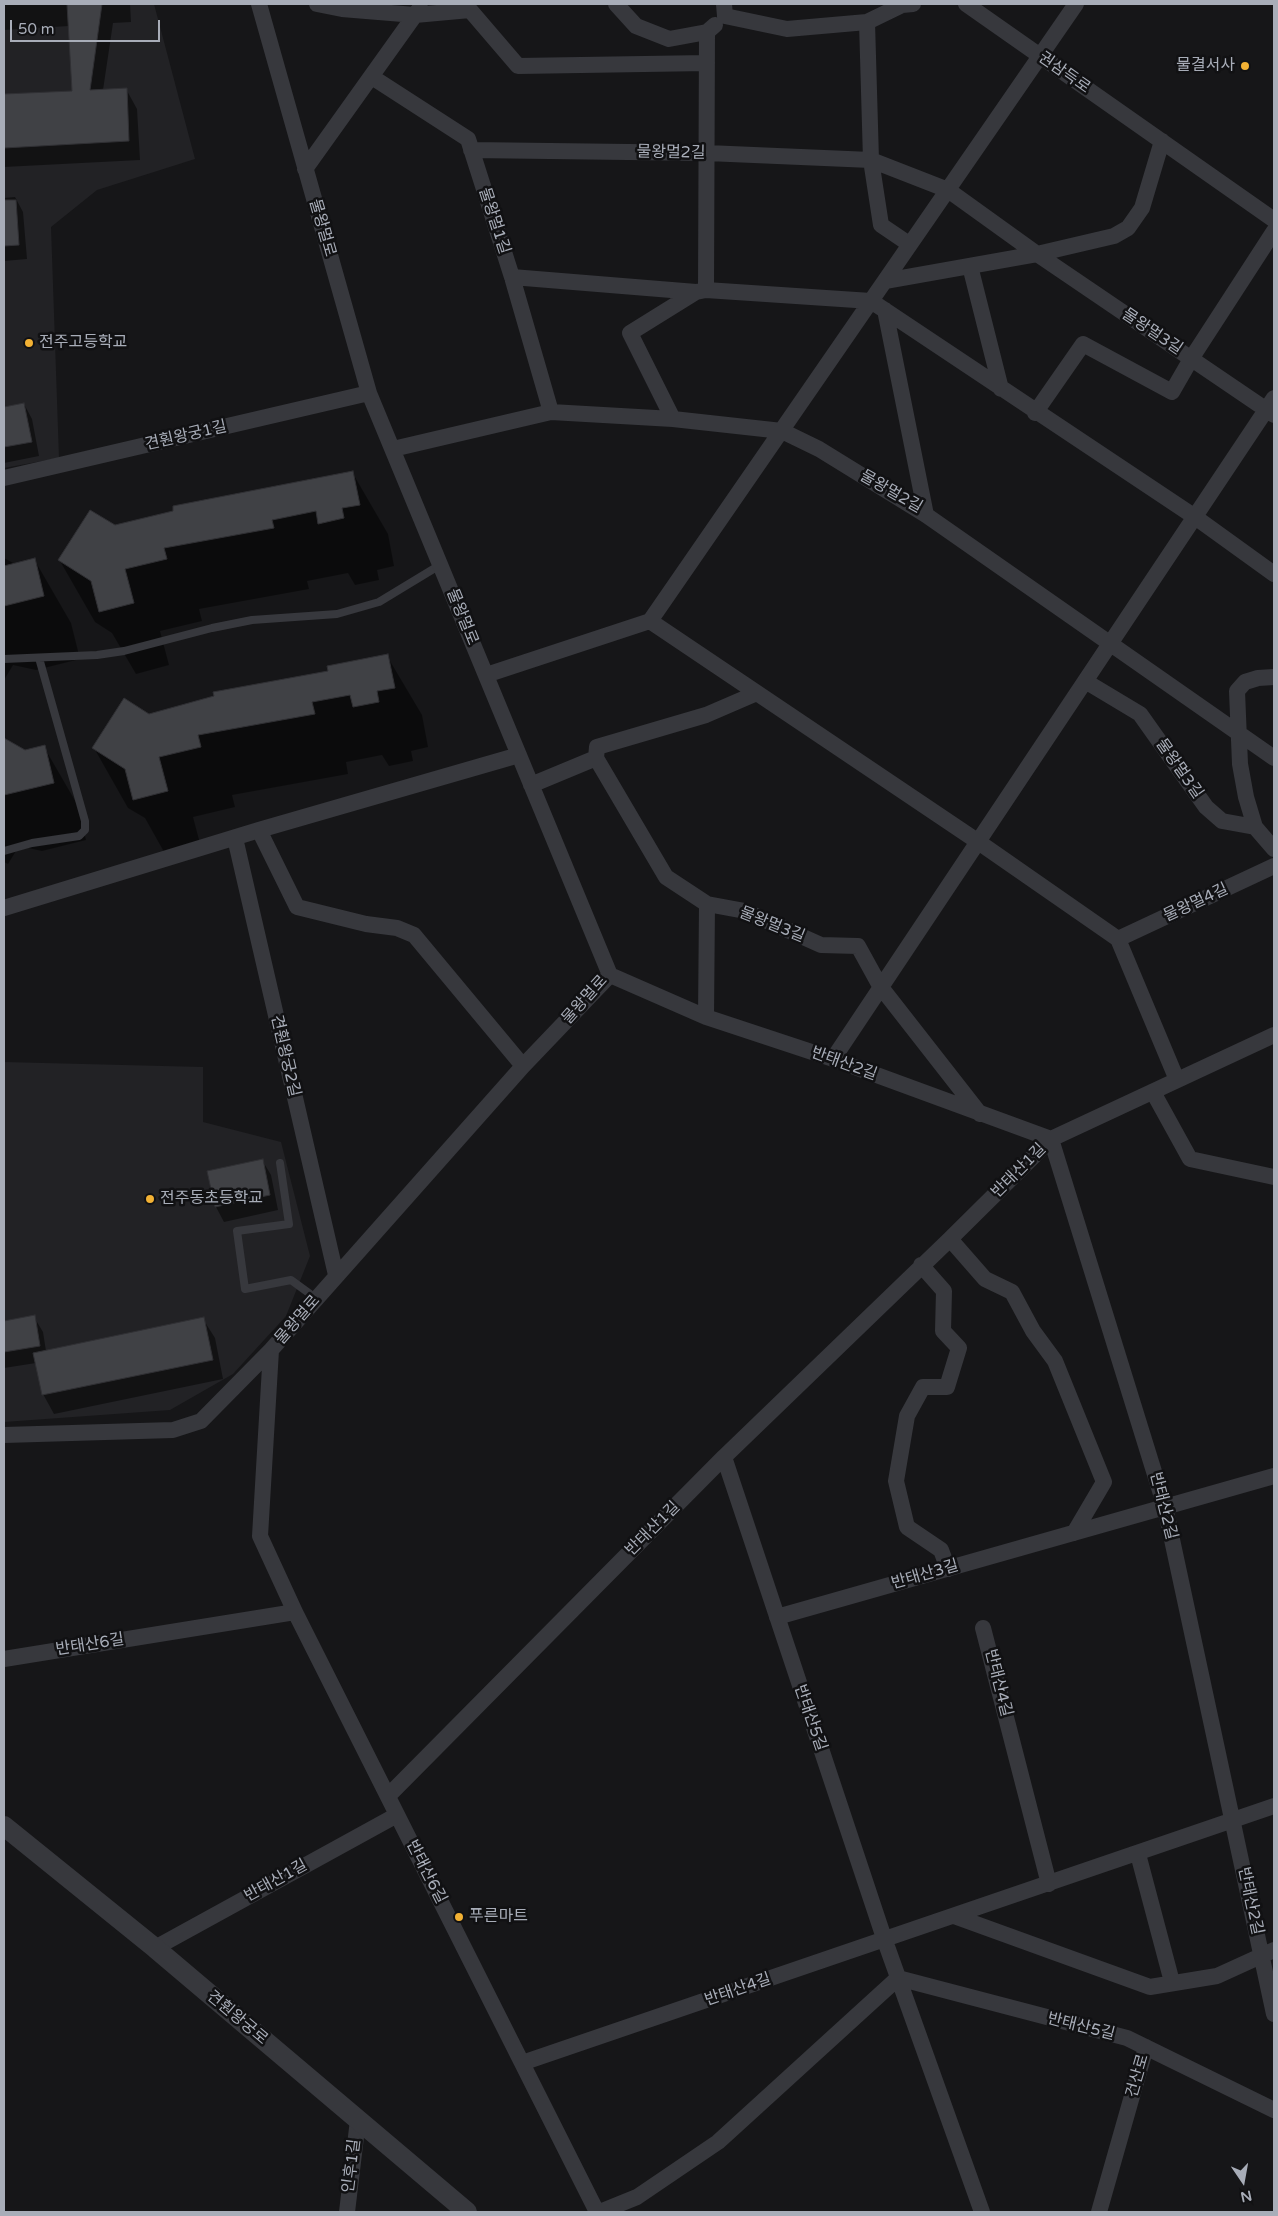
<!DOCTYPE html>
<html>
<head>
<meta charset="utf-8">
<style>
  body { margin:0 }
  #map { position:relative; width:1278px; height:2216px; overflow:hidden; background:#161618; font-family:"Varela Round",sans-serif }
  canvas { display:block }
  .frame { position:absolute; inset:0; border:5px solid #a8adb8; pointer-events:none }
  .north { position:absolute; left:1218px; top:2156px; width:50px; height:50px; -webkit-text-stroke:4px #111113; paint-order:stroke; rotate:168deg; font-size:14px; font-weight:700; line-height:20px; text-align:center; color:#a8adb8 }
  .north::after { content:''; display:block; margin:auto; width:18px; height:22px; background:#a8adb8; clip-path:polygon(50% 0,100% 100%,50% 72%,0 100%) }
  .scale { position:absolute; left:10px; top:20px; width:150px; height:22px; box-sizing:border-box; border:2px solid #a8adb8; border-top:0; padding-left:6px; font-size:15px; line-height:18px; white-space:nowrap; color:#a8adb8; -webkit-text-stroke:4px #111113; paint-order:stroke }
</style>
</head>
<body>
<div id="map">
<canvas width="1278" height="2216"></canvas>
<div class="frame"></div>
<div class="north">N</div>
<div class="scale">50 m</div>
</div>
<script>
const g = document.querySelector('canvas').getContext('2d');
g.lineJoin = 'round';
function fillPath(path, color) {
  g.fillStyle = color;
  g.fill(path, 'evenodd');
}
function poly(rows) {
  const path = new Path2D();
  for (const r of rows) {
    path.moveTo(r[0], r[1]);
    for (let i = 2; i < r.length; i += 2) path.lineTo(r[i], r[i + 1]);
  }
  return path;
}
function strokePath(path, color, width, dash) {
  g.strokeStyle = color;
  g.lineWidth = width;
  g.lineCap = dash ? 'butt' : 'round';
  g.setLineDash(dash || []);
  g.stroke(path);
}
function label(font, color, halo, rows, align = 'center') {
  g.font = font + ' "Varela Round","Noto Sans KR",sans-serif';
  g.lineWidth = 5;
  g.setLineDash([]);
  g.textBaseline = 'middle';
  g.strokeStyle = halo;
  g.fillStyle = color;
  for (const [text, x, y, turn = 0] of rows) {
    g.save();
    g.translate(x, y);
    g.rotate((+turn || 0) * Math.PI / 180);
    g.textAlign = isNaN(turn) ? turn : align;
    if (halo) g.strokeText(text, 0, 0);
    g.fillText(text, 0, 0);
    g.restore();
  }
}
fillPath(poly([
  [4,4,154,4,195,159,97,190,51,227,59,458,4,468],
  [4,1062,203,1067,203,1122,281,1142,310,1256,286,1316,233,1374,170,1410,4,1422]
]), '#222225');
fillPath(poly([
  [4,4,130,4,131,22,113,23,103,90,126,89,137,109,140,160,4,167,4,96,73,92,69,26,4,30],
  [15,197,23,212,27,259,4,261,4,198],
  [24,404,32,419,39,456,4,463,4,408],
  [352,472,388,534,394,566,377,570,379,580,355,585,348,573,307,581,309,589,199,609,202,621,160,631,169,665,136,674,112,633,95,622,60,561,114,527],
  [4,558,15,564,34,559,71,623,80,659,36,670,13,665,4,680],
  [387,656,422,715,428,747,411,751,413,761,389,766,382,755,346,762,348,774,232,795,235,807,193,817,202,851,168,859,145,818,128,808,94,748,148,715,330,672],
  [4,739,24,752,44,747,77,804,86,840,42,851,19,846,8,864,4,862],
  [262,1160,271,1175,278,1210,224,1222,216,1207,208,1172],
  [34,1317,43,1332,46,1351,203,1319,215,1338,223,1379,54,1414,43,1394,36,1363,4,1368,4,1322]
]), '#0007');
const building = poly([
  [67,4,102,4,90,90,127,88,129,141,4,148,4,94,72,91,67,4],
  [4,200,16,200,19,245,4,246,4,200],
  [24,403,32,442,4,447,4,407,24,403],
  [353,471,360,505,342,508,344,518,318,524,316,511,272,520,274,528,164,548,167,559,125,569,134,603,99,612,91,581,58,560,90,510,115,525,173,511,173,506,353,471],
  [35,558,44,596,4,606,4,566,35,558],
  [388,654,395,688,377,691,379,702,353,707,350,695,312,702,315,714,198,735,201,747,159,757,168,791,133,800,125,769,92,748,124,698,149,714,214,696,213,692,328,671,327,666,388,654],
  [4,738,25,750,45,745,54,783,4,795,4,738],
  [263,1159,270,1195,215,1207,207,1171,263,1159],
  [35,1315,40,1346,4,1352,4,1321,35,1315],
  [204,1317,213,1360,42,1395,33,1353,204,1317]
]);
fillPath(building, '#404145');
strokePath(building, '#303034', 1);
strokePath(poly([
  [4,659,97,655,124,651,212,628,252,620,337,614,379,602,440,565],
  [4,851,32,843,79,836,85,830,85,821,39,658],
  [280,1163,289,1224,237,1231,245,1289,291,1280,317,1299]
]), '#37383d', 8);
strokePath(poly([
  [317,4,342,9,415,15,470,10,518,66,707,63],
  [616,4,636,26,669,39,707,32,715,25],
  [724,4,725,16,787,29,867,22,902,5,913,4],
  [966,4,1274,220],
  [867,22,871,160,881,225,909,244],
  [372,77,468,139,512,277,551,412],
  [471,150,707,153,871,160,948,190,1037,254,1274,415],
  [305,169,420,8],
  [970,266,1001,389],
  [512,277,696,292,706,290,871,301,1195,517,1274,574],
  [885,281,1037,254,1114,236,1128,228,1142,208,1162,141],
  [706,290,707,32],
  [885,310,926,515],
  [1035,413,1083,344,1172,392,1191,359,1274,231],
  [673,419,630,333,696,292],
  [393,449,551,412,673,419,782,431,819,449,926,515,1274,758],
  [4,478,369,393],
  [650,621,977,841,1118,939],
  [486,675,650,621,1076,4],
  [1085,681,1140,714,1206,807,1222,821,1255,827,1274,849],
  [596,758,666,877,707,904,745,911,821,945,858,946,880,986,980,1114],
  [531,785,596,758,597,747,706,715,757,693],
  [1255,827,1246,797,1240,764,1237,691,1245,682,1258,678,1274,677],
  [259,830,297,907,366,924,397,928,414,935,523,1066],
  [235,838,336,1275],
  [4,908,259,830,519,755],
  [1118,939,1274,866],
  [1118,939,1177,1080],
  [610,975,706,1017,833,1059,1051,1139,1165,1507,1274,2014],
  [706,1017,707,904],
  [833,1059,1274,398],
  [1153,1092,1190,1159,1274,1177],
  [950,1239,985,1279,1012,1292,1033,1331,1055,1361,1104,1482,1074,1533],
  [921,1265,944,1291,943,1331,959,1348,947,1387,923,1387,907,1416,896,1481,907,1527,941,1550,948,1569],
  [271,1350,260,1536,295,1612,597,2212],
  [4,1435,173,1430,201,1421,271,1350,523,1066,610,975,369,393,259,4],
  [724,1457,885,1941,982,2212],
  [777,1617,1274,1476],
  [983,1628,1049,1884],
  [4,1659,295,1612],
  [388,1796,724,1457,950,1239,1051,1139,1274,1035],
  [1138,1854,1172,1982],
  [954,1916,1150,1987,1217,1976,1274,1950],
  [155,1948,397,1815],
  [522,2063,1274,1806],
  [347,2212,358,2120],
  [600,2212,637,2197,718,2142,898,1978,1127,2038,1274,2110],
  [1099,2212,1146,2047]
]), '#37383d', 16);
strokePath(poly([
  [4,1826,155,1948,467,2212]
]), '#37383d', 20);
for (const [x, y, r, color] of [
  [1245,66,5,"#f2b134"],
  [29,343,5,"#f2b134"],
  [150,1199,5,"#f2b134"],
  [459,1917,5,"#f2b134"]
]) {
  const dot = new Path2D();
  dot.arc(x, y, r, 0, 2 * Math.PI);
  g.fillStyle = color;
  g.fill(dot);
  strokePath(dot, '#111113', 2);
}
label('16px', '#a8adb8', '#111113', [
  ["물결서사",1235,66,"right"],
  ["전주고등학교",39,343],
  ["전주동초등학교",160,1199],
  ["푸른마트",469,1917]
], 'left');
label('16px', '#a8adb8', '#111113', [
  ["권삼득로",1064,73,35],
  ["물왕멀2길",671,153,1],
  ["물왕멀1길",494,221,72],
  ["물왕멀로",322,228,74],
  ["물왕멀3길",1152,332,34],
  ["견훤왕궁1길",186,436,-13],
  ["물왕멀2길",891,492,30],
  ["물왕멀로",462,617,68],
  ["물왕멀3길",1179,769,55],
  ["물왕멀4길",1196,903,-25],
  ["물왕멀3길",772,925,22],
  ["물왕멀로",585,1000,-48],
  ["견훤왕궁2길",285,1056,77],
  ["반태산2길",844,1064,20],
  ["반태산1길",1019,1171,-45],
  ["물왕멀로",298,1320,-49],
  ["반태산2길",1163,1506,76],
  ["반태산1길",653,1529,-45],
  ["반태산3길",925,1575,-16],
  ["반태산6길",90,1645,-9],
  ["반태산4길",998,1683,76],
  ["반태산5길",810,1718,71],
  ["반태산6길",426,1872,63],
  ["반태산1길",276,1881,-29],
  ["반태산2길",1250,1901,78],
  ["반태산4길",738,1990,-19],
  ["견훤왕궁로",237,2018,40],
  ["반태산5길",1081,2027,14],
  ["건산로",1138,2076,-74],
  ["인후1길",352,2166,-83]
]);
</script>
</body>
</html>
